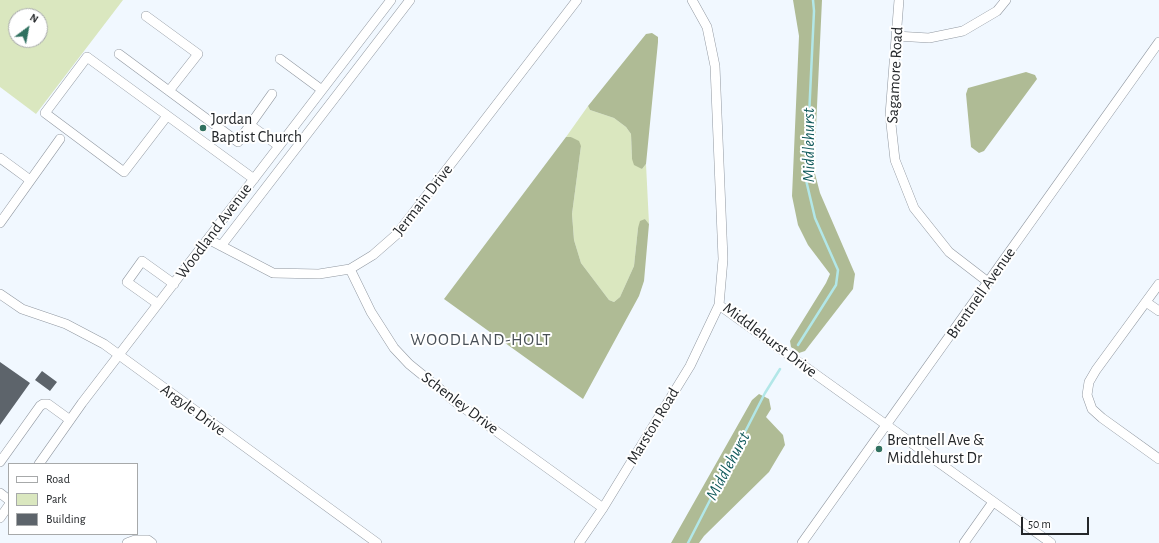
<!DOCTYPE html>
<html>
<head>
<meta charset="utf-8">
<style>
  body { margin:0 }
  #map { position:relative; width:1159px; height:543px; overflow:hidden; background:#f1f8ff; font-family:"Alegreya Sans",sans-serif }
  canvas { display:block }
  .legend { position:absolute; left:8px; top:463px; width:130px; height:72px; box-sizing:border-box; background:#fff; border:1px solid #a7a9aa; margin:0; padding:5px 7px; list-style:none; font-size:12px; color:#24272a }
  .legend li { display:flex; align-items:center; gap:8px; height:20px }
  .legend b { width:20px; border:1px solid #a7a9aa }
  .north { position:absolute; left:8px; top:8px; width:40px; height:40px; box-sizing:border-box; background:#fff; border:1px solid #a7a9aa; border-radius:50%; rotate:32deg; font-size:11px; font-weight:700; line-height:16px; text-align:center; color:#24272a }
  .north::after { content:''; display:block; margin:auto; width:14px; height:18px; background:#307160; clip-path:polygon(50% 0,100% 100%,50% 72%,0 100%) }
  .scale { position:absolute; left:1021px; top:517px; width:68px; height:18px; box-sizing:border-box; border:2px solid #24272a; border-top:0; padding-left:5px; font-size:12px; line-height:14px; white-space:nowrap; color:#24272a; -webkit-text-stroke:3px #fff; paint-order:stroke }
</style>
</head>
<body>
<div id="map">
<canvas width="1159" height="543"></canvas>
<ul class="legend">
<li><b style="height:5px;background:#fff"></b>Road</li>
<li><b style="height:11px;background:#dae7bf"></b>Park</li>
<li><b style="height:11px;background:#5d646b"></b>Building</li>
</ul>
<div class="north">N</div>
<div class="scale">50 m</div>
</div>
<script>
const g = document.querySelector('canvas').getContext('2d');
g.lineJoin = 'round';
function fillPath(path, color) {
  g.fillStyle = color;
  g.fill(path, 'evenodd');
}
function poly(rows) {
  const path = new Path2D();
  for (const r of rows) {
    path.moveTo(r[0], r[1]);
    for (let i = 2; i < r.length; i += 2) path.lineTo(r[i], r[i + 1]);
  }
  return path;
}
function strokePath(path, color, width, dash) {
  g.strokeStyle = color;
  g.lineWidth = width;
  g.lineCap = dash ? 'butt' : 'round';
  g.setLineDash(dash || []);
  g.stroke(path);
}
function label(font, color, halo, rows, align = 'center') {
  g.font = font + ' "Alegreya Sans",sans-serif';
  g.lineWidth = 4;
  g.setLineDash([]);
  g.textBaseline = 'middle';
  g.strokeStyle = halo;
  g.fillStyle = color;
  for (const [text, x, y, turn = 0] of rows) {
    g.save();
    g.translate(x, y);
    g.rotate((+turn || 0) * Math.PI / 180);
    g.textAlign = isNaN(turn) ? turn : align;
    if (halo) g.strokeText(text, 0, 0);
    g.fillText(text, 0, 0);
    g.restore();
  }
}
fillPath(poly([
  [0,0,123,0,36,114,0,87],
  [16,16,40,16,40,40,16,40],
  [588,106,590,110,614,118,626,127,631,134,632,159,642,169,646,164,649,224,645,219,638,228,634,266,620,297,614,302,609,300,581,263,574,240,572,214,581,146,571,137,566,137]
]), '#dae7bf');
fillPath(poly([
  [793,0,822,0,814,170,820,193,855,274,853,289,805,351,799,353,791,347,790,341,826,283,830,274,808,245,798,225,792,196,799,36],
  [652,33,658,37,658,42,646,164,642,169,634,165,632,159,631,134,626,127,614,118,590,110,588,106,646,34],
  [1026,72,1035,75,1037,79,984,151,979,153,971,147,966,94,968,88],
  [566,137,571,137,579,141,581,146,572,214,574,240,581,263,609,300,614,302,620,297,634,266,638,228,640,221,645,219,649,224,644,281,639,296,583,399,444,299],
  [759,394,769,399,771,409,766,417,783,435,785,445,769,472,704,536,699,543,671,543,752,400]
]), '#afbb95');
strokePath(poly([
  [798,345,836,285,838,270,815,218,806,180,814,11,813,0],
  [688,543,765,393,780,369]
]), '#b2e7e8', 2.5);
fillPath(poly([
  [0,362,30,383,0,425],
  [42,371,57,382,50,391,35,380]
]), '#5d646b');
const minor = poly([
  [692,0,707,27,715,66,723,259,719,305,1051,543],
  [899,0,890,115,895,160,914,208,949,252,988,282],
  [146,16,198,54,169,91],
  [896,36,929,38,963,31,997,11,1006,0],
  [119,54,238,142,250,125,279,146],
  [280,59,322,90],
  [167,116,124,172,45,113,87,57,213,149,254,179],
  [250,125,272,94],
  [0,158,30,180],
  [0,223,60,139],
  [208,239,273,273,319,274,350,269,373,255,397,234,577,0],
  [221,246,410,0],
  [350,269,371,312,394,348,409,364,457,403,603,508],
  [1159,284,1096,370,1089,382,1087,395,1092,409,1102,418,1159,459],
  [0,294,22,309,66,324,104,344,377,543],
  [1146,302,1159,311],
  [158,304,127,282,142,261,174,284],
  [0,462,40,406,43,404,48,404,70,420],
  [39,464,82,403,391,0],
  [0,493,9,500],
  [0,518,9,505],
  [127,543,135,540,148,540,152,543],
  [579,543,603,508,690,366,719,305],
  [802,543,1159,42],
  [964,543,993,502]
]);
strokePath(minor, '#9198a1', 10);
strokePath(minor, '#fff', 9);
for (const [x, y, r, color] of [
  [203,128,4,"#307160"],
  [879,449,4,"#307160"]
]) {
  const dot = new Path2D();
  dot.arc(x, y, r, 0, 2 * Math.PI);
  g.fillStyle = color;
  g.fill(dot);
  strokePath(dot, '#fff', 1.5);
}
label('16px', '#24272a', '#fff', [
  ["Sagamore Road",895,75,-87],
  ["Jermain Drive",423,200,-52],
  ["Woodland Avenue",214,231,-53],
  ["Brentnell Avenue",981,293,-55],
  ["Middlehurst Drive",770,340,37],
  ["Schenley Drive",460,403,37],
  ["Argyle Drive",193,410,36],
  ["Marston Road",653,426,-59]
]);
label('16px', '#24272a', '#fff', [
  ["Jordan",211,119],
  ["Baptist Church",211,137],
  ["Brentnell Ave &",887,440],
  ["Middlehurst Dr",887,458]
], 'left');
label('italic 17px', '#115a5c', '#fff', [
  ["Middlehurst",809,145,-90],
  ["Middlehurst",728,466,-62]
]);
g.letterSpacing = '1px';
label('17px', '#495057', '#fff', [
  ["WOODLAND-HOLT",481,340]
]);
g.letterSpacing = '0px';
</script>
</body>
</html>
